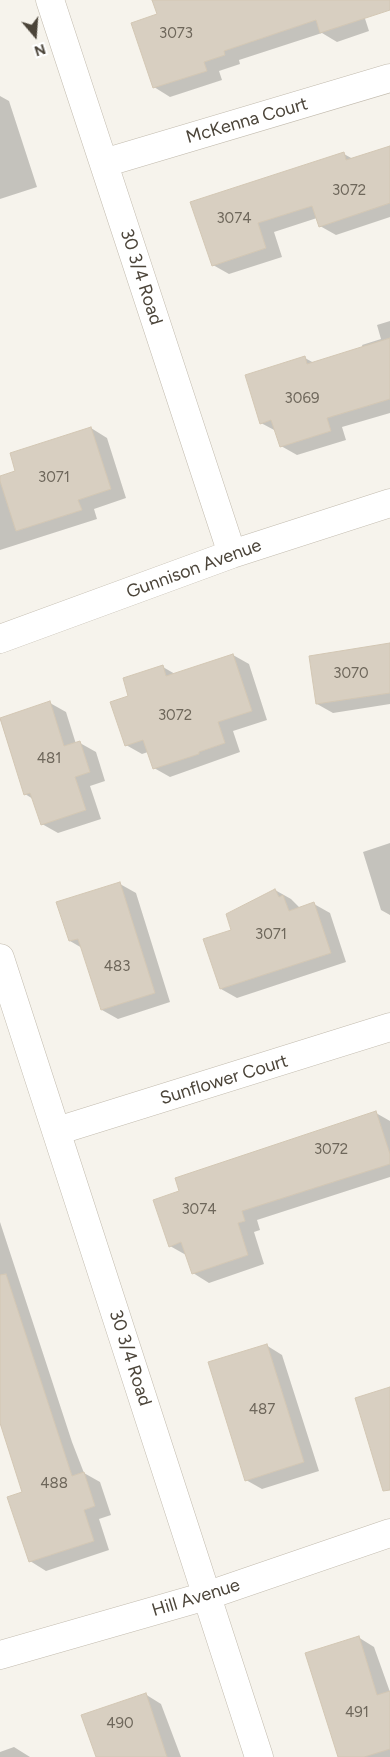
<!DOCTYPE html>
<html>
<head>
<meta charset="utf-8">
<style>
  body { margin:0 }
  #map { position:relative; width:390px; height:1757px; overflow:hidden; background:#f6f3ec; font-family:Figtree,sans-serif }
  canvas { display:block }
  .north { position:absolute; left:10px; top:10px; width:50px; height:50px; -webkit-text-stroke:4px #fff; paint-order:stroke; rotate:162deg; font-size:14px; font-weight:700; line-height:20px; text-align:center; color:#4b4439 }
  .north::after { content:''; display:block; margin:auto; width:18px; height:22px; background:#4b4439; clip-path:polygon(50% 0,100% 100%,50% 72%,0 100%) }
</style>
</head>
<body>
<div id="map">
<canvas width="390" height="1757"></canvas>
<div class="north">N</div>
</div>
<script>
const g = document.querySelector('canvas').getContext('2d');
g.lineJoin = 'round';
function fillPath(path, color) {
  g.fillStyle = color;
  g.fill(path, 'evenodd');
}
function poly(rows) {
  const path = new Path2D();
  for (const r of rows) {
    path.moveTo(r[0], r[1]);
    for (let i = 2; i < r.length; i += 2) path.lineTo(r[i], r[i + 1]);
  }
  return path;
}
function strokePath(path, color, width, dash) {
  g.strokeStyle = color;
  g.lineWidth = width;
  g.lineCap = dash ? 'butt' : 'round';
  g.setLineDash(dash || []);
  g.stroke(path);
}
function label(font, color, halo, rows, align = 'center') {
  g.font = font + ' Figtree,sans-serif';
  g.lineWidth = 4.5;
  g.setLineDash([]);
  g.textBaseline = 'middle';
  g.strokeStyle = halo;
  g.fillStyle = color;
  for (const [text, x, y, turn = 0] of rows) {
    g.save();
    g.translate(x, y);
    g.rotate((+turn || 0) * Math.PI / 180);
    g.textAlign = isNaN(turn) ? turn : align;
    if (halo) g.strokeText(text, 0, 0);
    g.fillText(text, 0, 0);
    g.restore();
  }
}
fillPath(poly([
  [153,0,359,0,369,31,337,42,322,33,239,60,240,64,219,71,222,80,170,97,154,87,158,15],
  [0,96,9,101,37,187,0,199],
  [390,147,390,217,336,235,320,226,317,218,274,232,282,257,229,274,213,265,192,202,344,154,353,159],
  [390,321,390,413,342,427,346,440,297,455,281,446,276,431,261,423,305,358,314,363,363,348,362,345,381,339,377,325],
  [91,428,107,438,126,498,94,509,97,519,0,550,0,477,17,472],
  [390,645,390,704,333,713,317,704],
  [233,655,249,664,267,720,233,731,240,752,170,777,154,768,148,752,142,754,126,745,130,697,163,667,175,674],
  [50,703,66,712,76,744,80,743,96,752,105,781,90,786,101,819,58,833,42,824,33,799,25,794,0,719],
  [390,843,390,915,381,910,363,852],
  [120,884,136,893,170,1002,118,1019,102,1010,82,948,70,941],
  [275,890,291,899,300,908,314,904,330,913,346,962,237,998,221,989,205,940,233,931],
  [376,1113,390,1121,390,1177,257,1220,260,1230,254,1232,264,1264,209,1283,193,1273,186,1255,170,1246],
  [0,1222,72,1442,84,1473,100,1482,111,1515,99,1519,109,1550,46,1571,30,1561,23,1493,0,1421],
  [266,1345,282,1355,319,1471,262,1489,246,1480],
  [358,1637,374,1647,390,1692,390,1757,339,1757],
  [145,1694,161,1704,181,1757,97,1757],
  [14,1747,30,1757,0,1757,0,1752]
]), '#0003');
const building = poly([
  [152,0,390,0,390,10,320,33,316,20,224,51,225,55,204,62,207,71,153,88,131,23,157,14,152,0],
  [390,146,390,203,319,227,312,206,258,223,266,248,212,266,190,202,344,152,346,160,390,146],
  [390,338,390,399,327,418,331,431,280,447,271,420,260,424,245,375,305,356,307,364,390,338],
  [91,427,111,489,78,500,82,510,16,531,0,481,0,476,15,471,10,453,91,427],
  [390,643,390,693,316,704,309,656,390,643],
  [233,654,252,711,218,722,225,743,199,752,199,754,153,769,143,740,125,746,110,702,128,696,123,678,163,665,166,676,233,654],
  [50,701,64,746,80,741,90,772,75,777,86,810,41,825,30,793,24,795,0,718,50,701],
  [120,882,155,993,101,1010,78,939,69,941,56,902,120,882],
  [275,889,279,897,283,895,289,911,314,902,331,953,220,989,203,939,231,930,226,914,275,889],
  [376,1111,390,1154,390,1164,242,1211,245,1221,238,1223,248,1255,192,1274,181,1242,169,1247,153,1200,179,1191,175,1178,376,1111],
  [6,1274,72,1476,84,1472,95,1506,84,1510,94,1541,29,1562,7,1497,22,1492,0,1423,0,1275,6,1274],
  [267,1344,304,1462,245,1481,208,1362,267,1344],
  [390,1387,390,1490,383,1491,355,1398,390,1387],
  [359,1636,377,1695,390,1691,390,1749,364,1757,338,1757,305,1653,359,1636],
  [146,1693,167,1757,96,1757,81,1715,146,1693]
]);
fillPath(building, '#d8cfc1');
strokePath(building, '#d3c7b4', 1);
const minor = poly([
  [50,0,232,554],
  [104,163,390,78],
  [0,639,232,554,390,503],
  [0,958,259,1757],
  [57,1131,390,1027],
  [0,1655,206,1596,390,1533]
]);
strokePath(minor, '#c2bbae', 29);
strokePath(minor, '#fff', 28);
label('15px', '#6e675b', null, [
  ["3073",176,34],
  ["3072",349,191],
  ["3074",234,219],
  ["3069",302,399],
  ["3071",54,478],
  ["3070",351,674],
  ["3072",175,716],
  ["481",49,759],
  ["3071",271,935],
  ["483",117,967],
  ["3072",331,1150],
  ["3074",199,1210],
  ["487",262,1410],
  ["488",54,1484],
  ["491",357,1713],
  ["490",120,1724]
]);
label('18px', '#4b4439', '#fff', [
  ["McKenna Court",247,121,-16],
  ["30 3/4 Road",141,277,72],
  ["Gunnison Avenue",194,569,-20],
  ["Sunflower Court",224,1080,-17],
  ["30 3/4 Road",130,1358,72],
  ["Hill Avenue",196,1598,-17]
]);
</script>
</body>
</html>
